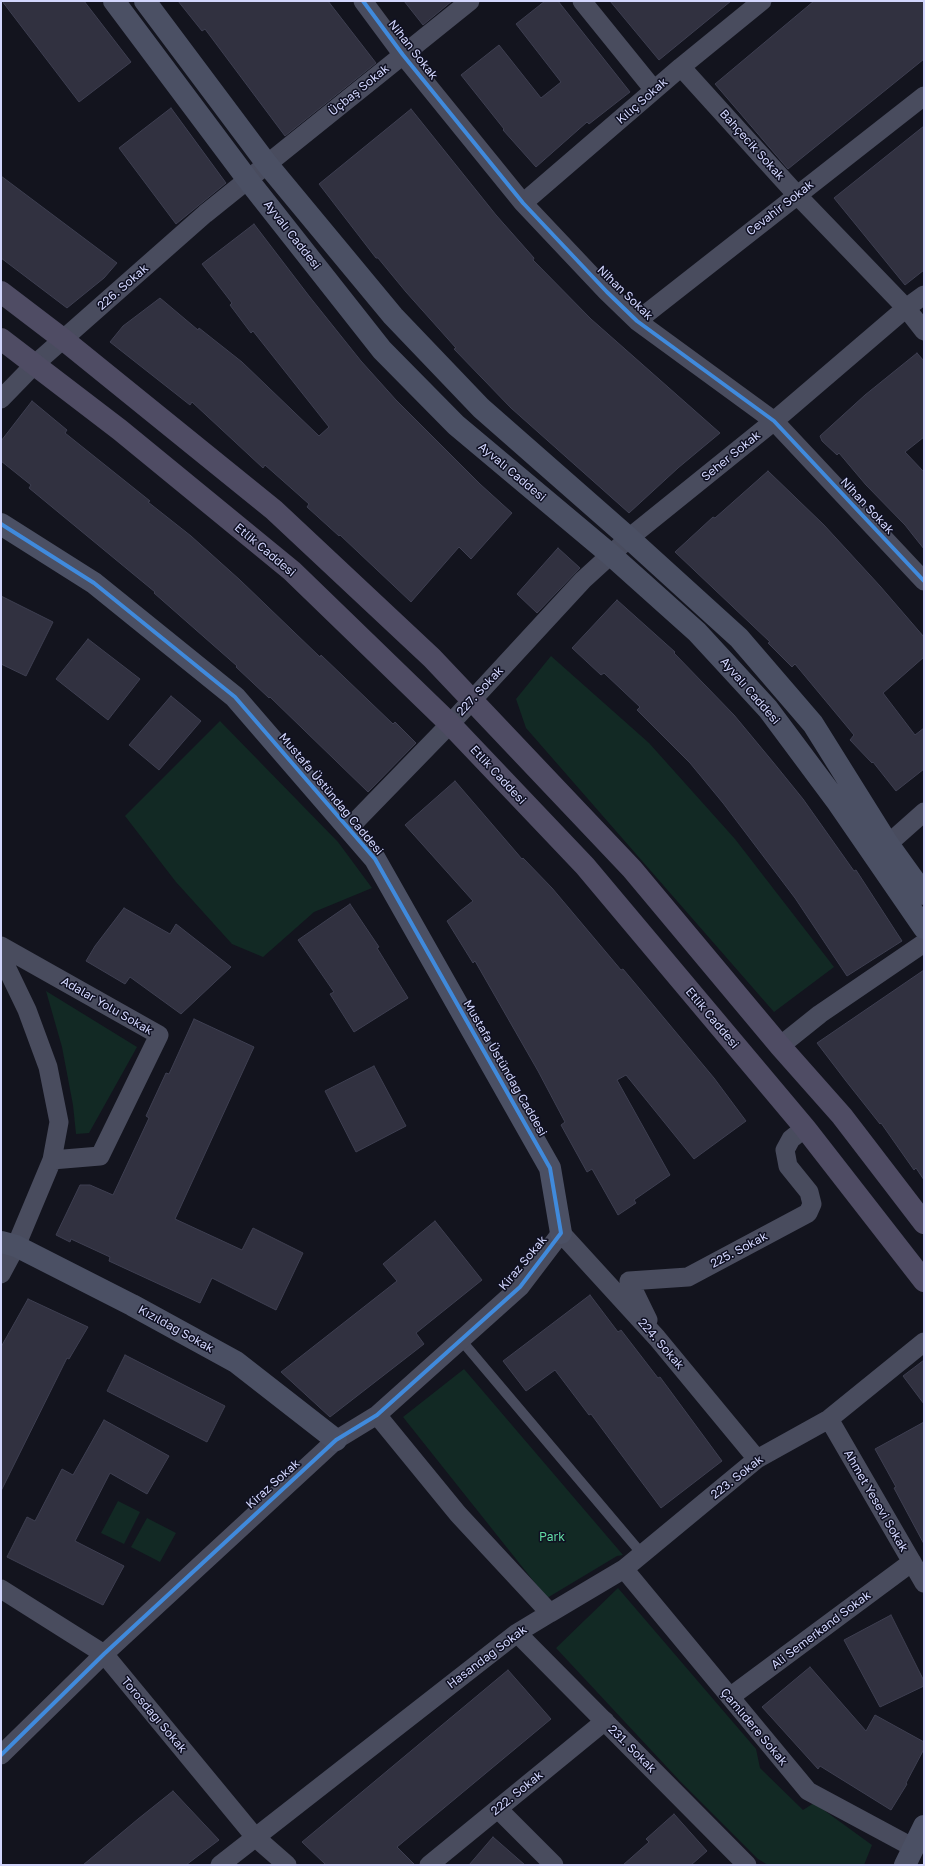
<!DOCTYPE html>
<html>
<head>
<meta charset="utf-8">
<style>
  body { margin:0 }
  #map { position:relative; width:925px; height:1866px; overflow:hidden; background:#13141e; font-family:"Golos Text",sans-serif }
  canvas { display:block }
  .frame { position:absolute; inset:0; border:2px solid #d2d6fd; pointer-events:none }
</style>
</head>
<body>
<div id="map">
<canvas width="925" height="1866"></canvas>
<div class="frame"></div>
</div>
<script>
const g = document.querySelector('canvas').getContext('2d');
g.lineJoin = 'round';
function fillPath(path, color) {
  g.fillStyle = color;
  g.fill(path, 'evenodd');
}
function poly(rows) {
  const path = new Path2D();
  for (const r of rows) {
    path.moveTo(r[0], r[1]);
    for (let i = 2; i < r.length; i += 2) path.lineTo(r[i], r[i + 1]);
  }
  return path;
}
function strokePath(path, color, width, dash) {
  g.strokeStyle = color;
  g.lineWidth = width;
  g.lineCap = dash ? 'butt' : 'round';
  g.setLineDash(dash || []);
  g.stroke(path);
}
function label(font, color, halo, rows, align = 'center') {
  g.font = font + ' "Golos Text",sans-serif';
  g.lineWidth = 3;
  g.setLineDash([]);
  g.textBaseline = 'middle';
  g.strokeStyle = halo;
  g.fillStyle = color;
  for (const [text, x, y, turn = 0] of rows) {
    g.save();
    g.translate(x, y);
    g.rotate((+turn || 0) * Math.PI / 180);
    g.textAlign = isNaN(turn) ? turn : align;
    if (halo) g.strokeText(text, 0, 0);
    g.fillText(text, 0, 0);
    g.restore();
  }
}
fillPath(poly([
  [551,656,649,743,735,839,834,967,774,1012,526,728,516,699],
  [220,721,338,842,372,888,314,912,263,957,232,944,176,882,125,816],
  [46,991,137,1047,89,1133,76,1134,73,1105,62,1047],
  [464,1369,623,1555,617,1556,547,1598,403,1417],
  [118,1501,140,1512,124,1544,101,1533],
  [147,1518,176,1533,160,1562,131,1547],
  [618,1588,756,1749,760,1768,803,1810,814,1803,872,1845,864,1865,768,1865,758,1859,679,1780,556,1648]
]), '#122924');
const building = poly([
  [2,1,84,1,131,62,79,102,2,1],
  [178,1,328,1,376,63,285,136,205,29,202,31,178,1],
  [404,1,452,1,423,25,404,1],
  [545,1,558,1,630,92,589,124,587,122,536,167,503,130,504,129,461,75,499,45,541,98,561,82,516,24,545,1],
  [610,1,731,1,659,60,610,1],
  [814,1,924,1,924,59,788,169,715,84,814,1],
  [171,108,226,183,176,224,119,148,171,108],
  [411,109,496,215,534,258,533,260,591,319,720,433,678,468,629,513,511,408,454,349,456,348,406,292,378,258,376,258,319,184,411,109],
  [924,126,924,270,905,285,834,198,924,126],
  [1,176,117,263,104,278,67,308,1,258,1,176],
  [254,224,309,296,361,361,396,400,480,484,512,513,471,559,459,547,411,602,340,535,339,536,307,507,309,504,265,465,263,468,192,402,190,405,110,342,123,326,160,298,198,330,199,328,242,362,319,436,329,427,253,331,251,333,230,305,232,303,202,264,254,224],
  [917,353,924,361,924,437,905,452,924,472,924,549,905,525,866,485,839,453,837,455,822,441,820,436,865,395,917,353],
  [32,401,67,430,65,433,150,501,148,502,191,536,240,580,320,657,321,655,393,724,395,722,416,743,368,792,270,697,269,698,236,667,237,666,154,593,155,592,29,488,31,485,1,461,1,441,32,401],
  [768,471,824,525,880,586,924,637,924,657,883,693,915,735,924,728,924,769,896,791,873,762,872,763,850,740,854,735,795,664,792,667,768,643,770,642,675,552,713,517,715,518,768,471],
  [558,548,580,568,537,613,517,594,558,548],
  [1,596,53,622,26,676,1,664,1,596],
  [617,600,675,652,674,653,734,715,773,762,803,799,854,871,856,870,902,941,847,976,795,898,723,803,690,763,637,710,640,707,604,673,601,675,572,648,617,600],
  [88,639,140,679,108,720,56,679,88,639],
  [171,696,201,721,159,770,129,745,171,696],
  [455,781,522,859,523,858,552,888,621,970,623,969,649,1000,714,1078,746,1121,694,1159,626,1075,617,1080,670,1175,634,1200,636,1203,618,1215,592,1169,587,1172,561,1125,565,1122,538,1071,475,961,473,963,447,921,473,901,405,825,455,781],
  [350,904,379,947,377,948,408,998,354,1032,330,994,334,992,298,940,350,904],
  [124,908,170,934,176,924,231,967,181,1014,130,977,125,984,86,961,95,946,124,908],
  [924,970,924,1180,916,1168,914,1170,881,1123,880,1124,846,1081,817,1043,924,970],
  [194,1019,254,1047,175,1219,242,1250,253,1228,303,1253,276,1310,212,1278,200,1303,109,1261,110,1257,71,1239,70,1242,56,1235,80,1185,90,1185,113,1195,149,1118,146,1116,166,1073,169,1074,194,1019],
  [374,1066,406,1126,356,1152,325,1091,374,1066],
  [435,1221,482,1280,416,1333,424,1344,330,1417,281,1372,397,1281,383,1264,435,1221],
  [590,1295,618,1332,621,1330,658,1378,660,1377,722,1461,661,1508,591,1414,589,1415,555,1370,526,1391,503,1361,590,1295],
  [28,1299,88,1327,69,1359,67,1358,1,1491,1,1347,28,1299],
  [125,1355,225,1406,207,1442,107,1391,125,1355],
  [924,1360,924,1404,903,1376,924,1360],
  [104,1420,169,1456,147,1494,110,1473,75,1541,124,1566,103,1605,7,1557,27,1517,35,1521,62,1469,73,1475,104,1420],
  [924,1422,924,1544,894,1488,896,1487,875,1449,924,1422],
  [891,1615,924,1681,924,1686,880,1707,844,1640,891,1615],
  [810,1667,866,1731,875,1715,924,1742,924,1749,906,1783,907,1784,891,1810,820,1766,818,1769,762,1707,810,1667],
  [508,1670,551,1719,397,1847,415,1865,326,1865,302,1842,508,1670],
  [173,1791,219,1840,186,1865,83,1865,138,1819,173,1791],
  [674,1814,707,1851,691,1865,623,1865,649,1842,646,1839,674,1814],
  [493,1837,525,1865,469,1865,493,1837]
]);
fillPath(building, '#313140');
strokePath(building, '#3e3f51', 1);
strokePath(poly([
  [461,1340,642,1554]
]), '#494c5e', 10);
strokePath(poly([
  [363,1,403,55,523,203,607,292,637,321,774,421,924,581],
  [582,1,654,90],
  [681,67,797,195,906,308,924,331],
  [523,203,681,67,762,1],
  [637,321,924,96],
  [1,399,35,364,205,214,470,1],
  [348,829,450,724,583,580,629,538,774,421,906,308,924,295],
  [888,844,924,812],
  [1,946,159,1035,100,1156,52,1160],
  [1,956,27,1010,48,1067,59,1122,52,1160,16,1246,1,1274],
  [780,1046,820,1014,924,943],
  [648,1320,629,1281,688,1277,808,1213,812,1204,809,1192,788,1166,785,1150,791,1139,805,1128],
  [829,1419,924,1583],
  [624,1569,808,1791,914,1848],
  [1,1589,104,1654,255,1837,287,1865],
  [550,1613,624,1569,757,1459,829,1419,924,1342],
  [517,1633,747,1865],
  [730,1697,912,1562],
  [1,1755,104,1654,336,1440,377,1415,520,1287,561,1233,657,1338,757,1459],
  [498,1809,554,1865],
  [220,1865,517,1633,550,1613,458,1514,377,1415],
  [429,1865,605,1721]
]), '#494c5e', 19);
strokePath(poly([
  [114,1,248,180,382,350,456,425,611,555,697,632,768,709,838,803,924,928],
  [145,1,267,164,393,316,481,408,629,538,739,638,813,724,888,844,924,894],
  [1,524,94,583,235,697,375,859,550,1168,561,1233],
  [1,1242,16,1246,132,1305,236,1362,336,1440],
  [905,1865,924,1826]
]), '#4b5064', 22);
strokePath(poly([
  [1,292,64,340,274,510,432,658,632,869,780,1046,842,1116,924,1223],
  [1,339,120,430,292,571,450,724,585,866,805,1128,924,1281]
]), '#4f4c64', 22);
strokePath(poly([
  [363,1,403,55,523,203,607,292,637,321,774,421,924,581],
  [1,524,94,583,235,697,375,859,550,1168,561,1233,520,1287,377,1415,336,1440,104,1654,1,1755]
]), '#408adc', 4);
label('12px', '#d2d6fd', '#0f1022', [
  ["Nihan Sokak",413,50,52],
  ["Üçbaş Sokak",359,90,-39],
  ["Kılıç Sokak",642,101,-41],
  ["Bahçecik Sokak",752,145,48],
  ["Cevahir Sokak",780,208,-38],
  ["Ayvalı Caddesi",292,235,52],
  ["226. Sokak",123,287,-41],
  ["Nihan Sokak",625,293,44],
  ["Seher Sokak",731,456,-39],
  ["Ayvalı Caddesi",512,472,40],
  ["Nihan Sokak",867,506,47],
  ["Etlik Caddesi",265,550,40],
  ["227. Sokak",480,691,-47],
  ["Ayvalı Caddesi",750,691,49],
  ["Etlik Caddesi",498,775,47],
  ["Mustafa Üstündağ Caddesi",331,794,50],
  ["Adalar Yolu Sokak",107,1006,30],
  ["Etlik Caddesi",712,1018,50],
  ["Mustafa Üstündağ Caddesi",505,1068,60],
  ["225. Sokak",739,1250,-28],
  ["Kiraz Sokak",523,1263,-50],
  ["Kızıldağ Sokak",176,1329,29],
  ["224. Sokak",661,1344,49],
  ["223. Sokak",737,1477,-38],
  ["Kiraz Sokak",273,1484,-42],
  ["Ahmet Yesevi Sokak",876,1501,60],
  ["Ali Semerkand Sokak",821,1630,-37],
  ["Hasandağ Sokak",487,1657,-37],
  ["Torosdağı Sokak",154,1715,50],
  ["Çamlıdere Sokak",754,1727,50],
  ["231. Sokak",632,1749,45],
  ["222. Sokak",517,1793,-39]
]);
label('12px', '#61daa2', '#0f1022', [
  ["Park",552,1537]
]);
</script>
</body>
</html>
